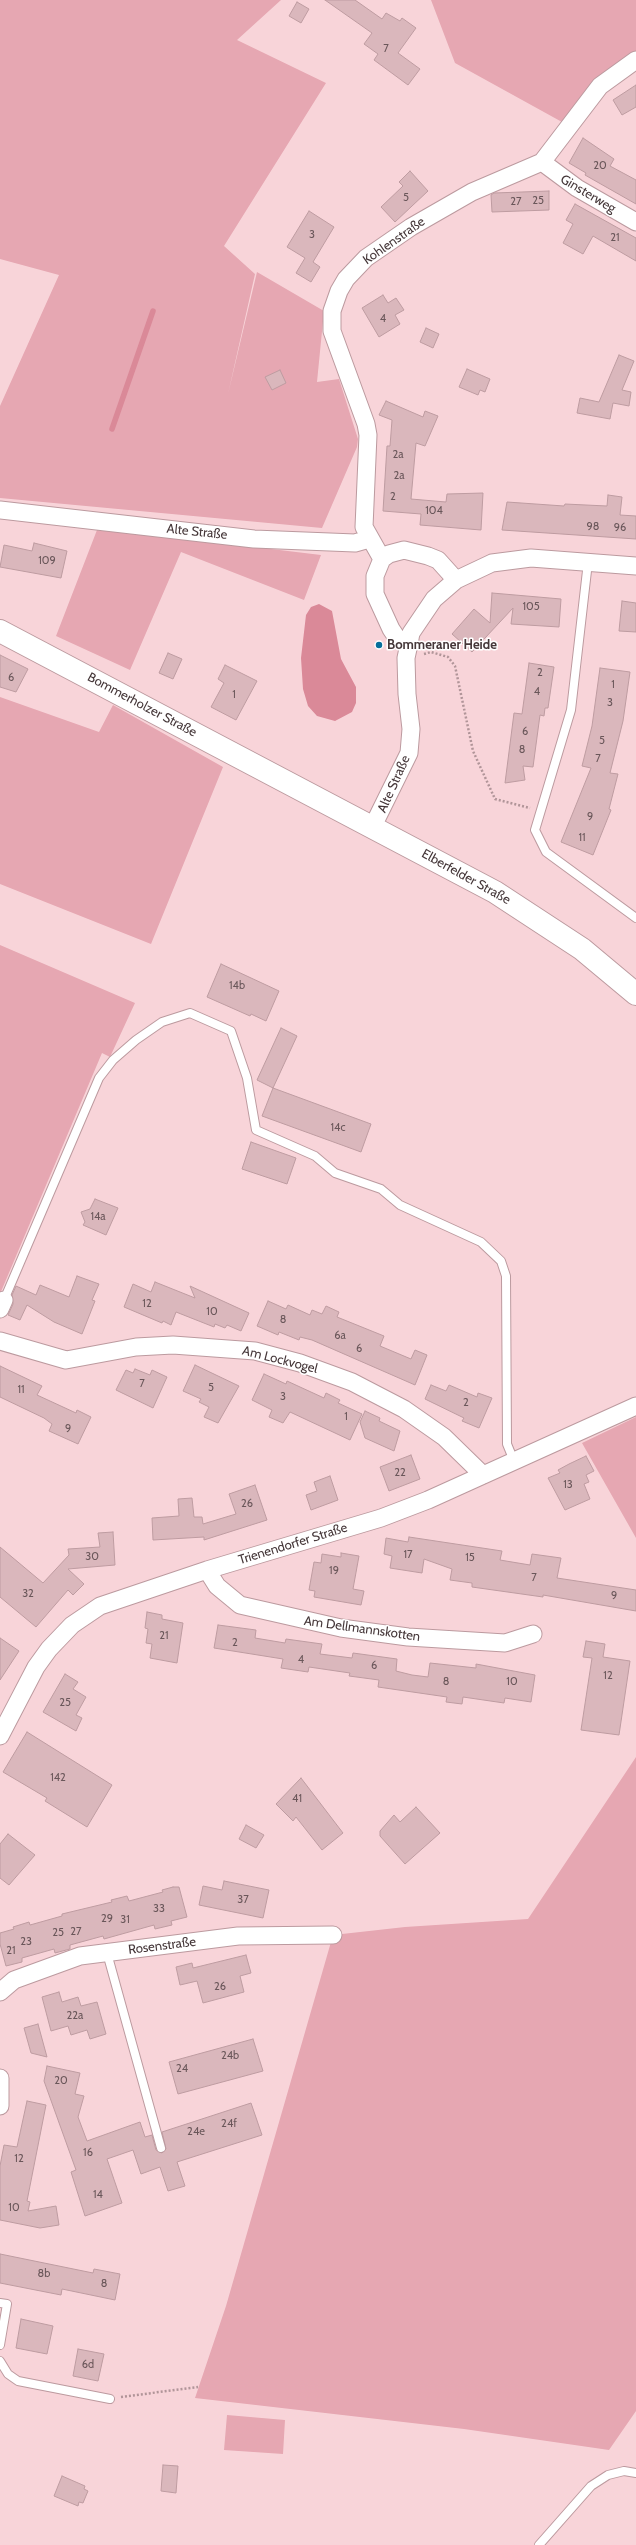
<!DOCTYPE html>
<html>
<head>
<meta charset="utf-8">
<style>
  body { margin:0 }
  canvas { display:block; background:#f8d4d9 }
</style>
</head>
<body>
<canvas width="636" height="2545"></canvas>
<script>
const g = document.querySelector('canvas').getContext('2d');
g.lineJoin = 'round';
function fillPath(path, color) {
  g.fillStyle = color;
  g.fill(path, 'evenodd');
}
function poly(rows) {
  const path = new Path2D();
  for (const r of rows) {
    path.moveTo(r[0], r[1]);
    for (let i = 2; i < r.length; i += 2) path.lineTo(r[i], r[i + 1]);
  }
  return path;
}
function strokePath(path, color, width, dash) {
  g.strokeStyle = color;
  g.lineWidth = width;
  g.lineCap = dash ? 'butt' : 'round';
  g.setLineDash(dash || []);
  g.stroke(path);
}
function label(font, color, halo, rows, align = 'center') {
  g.font = font + ' Cabin,sans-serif';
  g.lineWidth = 3;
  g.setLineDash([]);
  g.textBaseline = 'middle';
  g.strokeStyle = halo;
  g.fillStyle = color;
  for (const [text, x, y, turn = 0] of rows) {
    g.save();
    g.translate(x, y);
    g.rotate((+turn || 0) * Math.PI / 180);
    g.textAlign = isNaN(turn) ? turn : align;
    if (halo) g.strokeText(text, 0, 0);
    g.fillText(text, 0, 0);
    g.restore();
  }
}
fillPath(poly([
  [0,0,281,0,237,40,326,83,224,246,255,274,228,394,257,272,324,311,317,382,339,379,358,439,357,447,322,528,0,498,0,406,59,275,0,259],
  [431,0,636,0,636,51,609,71,562,122,455,63],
  [97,530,188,539,321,555,304,600,181,552,130,670,56,636],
  [0,697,99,732,113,705,223,767,151,944,0,884],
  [0,945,135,1003,110,1057,102,1053,0,1294],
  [636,1417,636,1538,582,1443],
  [636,1757,636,2411,609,2450,464,2429,195,2398,226,2306,333,1935,405,1927,528,1919],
  [227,2415,285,2420,283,2454,224,2450]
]), '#e6a7b2');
fillPath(poly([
  [319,604,332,611,341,659,356,687,356,703,352,712,335,721,317,716,308,706,303,689,301,658,306,615,311,607]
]), '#da8998');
strokePath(poly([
  [112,429,153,311]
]), '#da8998', 5.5);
const building = poly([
  [325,0,355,0,382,19,386,13,400,21,402,18,416,28,398,53,420,69,408,85,374,60,378,54,364,44,372,33,325,0],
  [297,2,309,9,301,23,289,16,297,2],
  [636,85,636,107,622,115,613,100,636,85],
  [583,138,614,159,610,166,636,180,636,204,592,179,585,175,586,173,569,163,583,138],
  [410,171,428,191,395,222,381,207,403,186,399,182,410,171],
  [549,191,549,210,492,212,491,195,494,193,549,191],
  [575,204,636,238,636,261,593,236,583,254,563,243,573,224,566,220,575,204],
  [309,211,334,227,313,262,320,267,311,282,296,273,305,258,287,247,309,211],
  [383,295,388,303,396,298,404,310,395,315,400,324,379,337,362,308,383,295],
  [426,328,439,334,433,348,420,342,426,328],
  [619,355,634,361,622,390,631,392,629,406,613,403,610,419,577,413,580,398,599,402,619,355],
  [467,369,490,379,485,392,480,390,478,395,459,387,467,369],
  [280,370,286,383,272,390,265,377,280,370],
  [386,401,423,417,425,411,438,416,425,446,416,443,411,499,446,502,447,494,483,493,481,530,420,525,421,514,383,511,387,446,390,446,392,420,379,415,386,401],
  [608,495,622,497,620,515,636,516,636,539,502,530,507,502,564,506,565,504,607,506,608,495],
  [34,543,67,551,61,578,0,567,4,545,32,551,34,543],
  [492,593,561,599,559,627,511,624,513,608,472,652,452,634,474,609,490,623,492,593],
  [622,601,636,603,636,632,619,631,622,601],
  [168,653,182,659,173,679,159,673,168,653],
  [0,655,28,669,16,692,0,687,0,655],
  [529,663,554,667,548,708,545,708,544,716,540,715,533,767,523,766,525,780,505,783,514,713,522,714,529,663],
  [225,665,257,681,236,720,211,707,224,683,218,679,225,665],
  [600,668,630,672,623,721,610,773,618,774,609,809,611,810,593,855,561,842,591,768,582,766,592,726,600,668],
  [221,964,279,991,266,1021,251,1014,250,1016,207,997,221,964],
  [281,1028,297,1036,273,1088,257,1080,281,1028],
  [273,1088,371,1124,361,1152,262,1116,273,1088],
  [251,1142,296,1158,287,1184,242,1169,251,1142],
  [95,1199,118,1208,106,1235,83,1225,85,1222,81,1212,90,1209,95,1199],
  [77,1276,99,1284,92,1300,95,1301,82,1334,54,1322,27,1305,20,1320,8,1315,13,1304,12,1295,16,1286,36,1295,40,1285,69,1297,77,1276],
  [155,1282,195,1298,190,1286,249,1313,241,1331,227,1325,225,1328,215,1324,214,1327,176,1312,171,1325,163,1321,162,1323,124,1307,133,1284,151,1292,155,1282],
  [268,1301,286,1309,288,1305,310,1315,312,1310,322,1314,326,1306,339,1312,337,1317,384,1336,380,1346,411,1359,415,1350,427,1355,415,1385,312,1340,300,1337,299,1340,279,1332,278,1335,257,1326,268,1301],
  [195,1365,239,1386,218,1423,204,1417,209,1407,199,1402,201,1399,183,1391,195,1365],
  [0,1366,42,1386,37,1395,76,1413,77,1410,91,1417,78,1444,49,1431,52,1424,44,1418,0,1397,0,1366],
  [135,1369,150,1375,152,1370,167,1377,153,1408,116,1390,126,1370,133,1373,135,1369],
  [264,1374,286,1384,287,1381,324,1398,326,1393,340,1400,338,1403,362,1414,350,1440,290,1412,283,1423,269,1417,272,1410,252,1400,264,1374],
  [431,1385,446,1391,449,1385,477,1397,478,1393,492,1398,479,1428,462,1421,464,1418,425,1399,431,1385],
  [365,1411,380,1418,379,1421,400,1431,394,1451,365,1438,360,1422,365,1411],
  [411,1455,420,1479,389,1491,380,1467,411,1455],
  [586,1456,594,1471,586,1475,589,1482,584,1484,590,1499,565,1510,548,1478,560,1473,558,1470,569,1464,586,1456],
  [330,1476,338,1500,311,1510,306,1495,317,1491,314,1482,330,1476],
  [255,1485,267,1520,204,1540,204,1537,153,1540,152,1518,179,1516,178,1499,192,1498,194,1517,202,1517,203,1524,236,1514,229,1494,255,1485],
  [113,1532,115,1565,68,1569,84,1584,73,1595,68,1590,36,1627,0,1597,0,1547,43,1583,69,1555,68,1549,100,1547,98,1533,113,1532],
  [409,1537,502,1551,500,1560,530,1565,532,1554,561,1558,557,1578,636,1590,636,1611,543,1595,543,1597,472,1587,472,1583,450,1580,452,1569,424,1559,422,1573,390,1568,392,1556,384,1554,386,1538,408,1542,409,1537],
  [341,1553,359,1556,353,1589,364,1591,361,1605,314,1597,315,1591,309,1590,314,1562,321,1563,322,1554,341,1557,341,1553],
  [147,1612,162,1615,162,1619,183,1623,177,1663,150,1658,152,1644,146,1643,148,1629,145,1628,147,1612],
  [218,1625,256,1630,255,1638,285,1643,286,1639,322,1644,320,1654,352,1658,353,1653,397,1659,396,1671,412,1675,428,1677,430,1663,476,1668,476,1664,535,1675,531,1702,505,1698,504,1703,463,1697,462,1704,446,1702,447,1697,378,1687,379,1680,349,1676,350,1673,309,1667,308,1672,281,1668,283,1659,214,1648,218,1625],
  [0,1638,19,1651,0,1680,0,1638],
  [586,1641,605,1644,603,1657,630,1661,619,1735,581,1730,592,1658,583,1657,586,1641],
  [65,1674,78,1682,73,1689,86,1697,76,1715,82,1718,76,1731,43,1712,65,1674],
  [27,1732,112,1785,87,1827,45,1801,47,1798,3,1772,27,1732],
  [301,1778,343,1833,322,1850,296,1817,293,1821,276,1804,301,1778],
  [416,1807,440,1833,405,1864,380,1836,380,1831,394,1815,400,1822,416,1807],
  [246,1825,264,1835,256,1848,239,1839,246,1825],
  [8,1834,35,1855,9,1885,0,1878,0,1844,8,1834],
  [224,1881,269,1890,263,1918,199,1905,203,1886,222,1890,224,1881],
  [173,1887,179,1887,187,1917,171,1921,172,1925,155,1929,154,1925,104,1939,103,1936,70,1945,70,1949,55,1953,54,1949,22,1958,22,1962,6,1966,0,1944,0,1933,14,1929,13,1927,29,1922,30,1925,62,1916,62,1914,112,1902,111,1900,127,1896,129,1901,163,1892,162,1890,173,1887],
  [246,1955,251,1973,240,1976,244,1992,203,2003,197,1981,180,1985,176,1967,192,1963,193,1968,246,1955],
  [59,1992,62,2002,78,1997,81,2006,97,2002,106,2034,90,2039,87,2030,71,2035,68,2026,51,2031,42,1997,59,1992],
  [38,2024,47,2057,31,2053,24,2028,38,2024],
  [253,2039,263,2071,178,2094,169,2062,253,2039],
  [47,2066,80,2073,75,2094,84,2096,78,2117,87,2141,140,2122,145,2137,152,2135,156,2150,162,2153,166,2149,162,2132,251,2103,262,2135,177,2162,185,2186,168,2191,160,2167,141,2174,133,2150,107,2159,122,2203,85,2216,71,2172,76,2170,44,2081,47,2066],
  [27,2101,46,2105,27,2201,30,2202,28,2211,56,2206,59,2225,40,2228,0,2220,0,2166,4,2145,17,2147,27,2101],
  [0,2254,93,2273,94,2269,120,2274,115,2300,62,2289,61,2295,0,2283,0,2254],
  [21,2319,53,2326,47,2354,16,2348,21,2319],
  [78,2349,104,2354,98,2381,73,2376,78,2349],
  [163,2465,178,2466,176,2493,161,2491,163,2465],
  [62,2476,85,2486,84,2489,88,2491,83,2503,79,2502,78,2506,54,2496,62,2476]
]);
fillPath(building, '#dab7bc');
strokePath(building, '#be9ca1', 1);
const lane = poly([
  [588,562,571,710,535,830,546,852,636,918],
  [4,1300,99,1078,113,1060,136,1040,162,1022,190,1013,231,1031,247,1078,256,1130,315,1156,335,1173,381,1189,400,1205,481,1242,501,1261,506,1276,507,1444,514,1461],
  [107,1953,161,2148],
  [0,2303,7,2304,0,2345],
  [0,2361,8,2374,18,2381,110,2399],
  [539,2545,591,2486,608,2475,624,2471,636,2473]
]);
const street = poly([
  [542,162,577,188,636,222],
  [0,510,254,539,355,543,369,539],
  [382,559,364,527,368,435,366,424,332,331,332,311,339,291,346,279,366,258,411,227,472,192,542,162,600,86,636,60],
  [409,644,397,638,391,629,375,594,375,576,382,559,389,554,404,550,428,556,438,560,456,580],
  [373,826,409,753,411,729,407,694,406,658,409,644,411,633,434,599,456,580,492,563,531,558,636,566],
  [0,1309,4,1300],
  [0,1341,66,1360,136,1347,173,1345,255,1351,300,1363,352,1382,404,1409,444,1437,483,1475],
  [207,1570,217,1586,240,1605,341,1628,408,1637,505,1643,533,1634],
  [0,1736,36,1667,49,1649,72,1625,100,1606,207,1570,381,1518,428,1500,636,1406],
  [0,1992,14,1980,80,1956,238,1936,333,1935],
  [0,2078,0,2106]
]);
const secondary = poly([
  [0,631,495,892,582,949,636,994]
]);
strokePath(lane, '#bc9a9f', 10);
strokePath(street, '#bc9a9f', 19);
strokePath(secondary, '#bc9a9f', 24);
strokePath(poly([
  [424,654,431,652,448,657,455,666,473,751,495,799,530,808],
  [121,2397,198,2387]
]), '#b19599', 2.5, [2, 2]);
strokePath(lane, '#fff', 8);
strokePath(street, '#fff', 17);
strokePath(secondary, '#fff', 22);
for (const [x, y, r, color] of [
  [379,645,4,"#066e9b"]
]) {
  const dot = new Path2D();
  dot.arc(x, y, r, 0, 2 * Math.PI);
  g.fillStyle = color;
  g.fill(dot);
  strokePath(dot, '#fff', 1.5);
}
label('11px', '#6a575a', null, [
  ["7",386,49],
  ["20",600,166],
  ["5",406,198],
  ["25",538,201],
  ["27",516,202],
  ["3",312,235],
  ["21",615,238],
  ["4",383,319],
  ["2a",398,455],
  ["2a",399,476],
  ["2",393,497],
  ["104",434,511],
  ["98",593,527],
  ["96",620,528],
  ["109",47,561],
  ["105",531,607],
  ["2",540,673],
  ["6",11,678],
  ["1",613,685],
  ["4",537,692],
  ["1",234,695],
  ["3",610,703],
  ["6",525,732],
  ["5",602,741],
  ["8",522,750],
  ["7",598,759],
  ["9",590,817],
  ["11",582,838],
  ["14b",237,986],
  ["14c",338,1128],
  ["14a",98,1217],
  ["12",147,1304],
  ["10",212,1312],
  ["8",283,1320],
  ["6a",340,1336],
  ["6",359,1349],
  ["7",142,1384],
  ["5",211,1388],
  ["11",21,1390],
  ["3",283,1397],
  ["2",466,1403],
  ["1",346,1417],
  ["9",68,1429],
  ["22",400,1473],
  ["13",568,1485],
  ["26",247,1504],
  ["17",408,1555],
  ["30",92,1557],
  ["15",470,1558],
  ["19",334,1571],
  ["7",534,1578],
  ["32",28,1594],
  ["9",614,1596],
  ["21",164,1636],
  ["2",235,1643],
  ["4",301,1660],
  ["6",374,1666],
  ["12",608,1676],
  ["8",446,1682],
  ["10",512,1682],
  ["25",65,1703],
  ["142",58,1778],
  ["41",297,1799],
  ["37",243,1900],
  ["33",159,1909],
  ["29",107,1919],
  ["31",125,1920],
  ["27",76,1932],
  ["25",58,1933],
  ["23",26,1942],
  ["21",11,1951],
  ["26",220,1987],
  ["22a",75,2016],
  ["24b",230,2056],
  ["24",182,2069],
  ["20",61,2081],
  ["24f",229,2124],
  ["24e",196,2132],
  ["16",88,2153],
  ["12",19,2159],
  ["14",98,2195],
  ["10",14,2208],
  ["8b",44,2274],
  ["8",104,2284],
  ["6d",88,2365]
]);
label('13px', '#453739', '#fff', [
  ["Ginsterweg",588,194,31],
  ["Kohlenstraße",394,241,-35],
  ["Alte Straße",197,532,6],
  ["Bommerholzer Straße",142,705,28],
  ["Alte Straße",394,784,-66],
  ["Elberfelder Straße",466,877,29],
  ["Am Lockvogel",280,1360,14],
  ["Trienendorfer Straße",293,1544,-17],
  ["Am Dellmannskotten",362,1629,8],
  ["Rosenstraße",162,1946,-7]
]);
label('bold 13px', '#453739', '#fff', [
  ["Bommeraner Heide",387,645]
], 'left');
</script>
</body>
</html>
